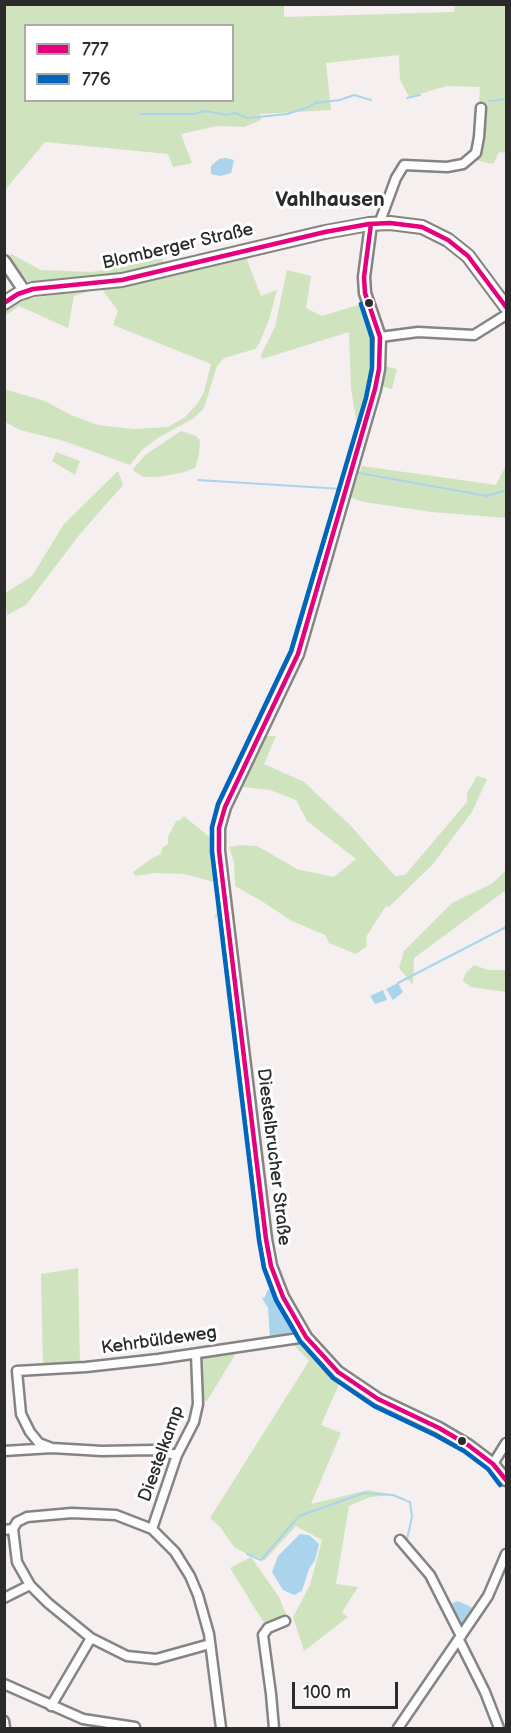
<!DOCTYPE html>
<html>
<head>
<meta charset="utf-8">
<style>
  body { margin:0 }
  #map { position:relative; width:511px; height:1733px; overflow:hidden; background:#f5efef; font-family:"Balsamiq Sans",sans-serif }
  canvas { display:block }
  .frame { position:absolute; inset:0; border:6px solid #2b2b2b; pointer-events:none }
  .legend { position:absolute; left:24px; top:24px; width:210px; height:78px; box-sizing:border-box; background:#fff; border:2px solid #aaa; margin:0; padding:8px 10px; list-style:none; font-size:18px; color:#2b2b2b }
  .legend li { display:flex; align-items:center; gap:12px; height:30px }
  .legend b { width:30px; border:2px solid #aaa }
  .scale { position:absolute; left:292px; top:1682px; width:106px; height:27px; box-sizing:border-box; border:3px solid #2b2b2b; border-top:0; padding-left:8px; font-size:18px; line-height:21px; white-space:nowrap; color:#2b2b2b; -webkit-text-stroke:4px #fff; paint-order:stroke }
</style>
</head>
<body>
<div id="map">
<canvas width="511" height="1733"></canvas>
<div class="frame"></div>
<ul class="legend">
<li><b style="height:8px;background:#e5007d"></b>777</li>
<li><b style="height:8px;background:#0065bd"></b>776</li>
</ul>
<div class="scale">100 m</div>
</div>
<script>
const g = document.querySelector('canvas').getContext('2d');
g.lineJoin = 'round';
function fillPath(path, color) {
  g.fillStyle = color;
  g.fill(path, 'evenodd');
}
function poly(rows) {
  const path = new Path2D();
  for (const r of rows) {
    path.moveTo(r[0], r[1]);
    for (let i = 2; i < r.length; i += 2) path.lineTo(r[i], r[i + 1]);
  }
  return path;
}
function strokePath(path, color, width, dash) {
  g.strokeStyle = color;
  g.lineWidth = width;
  g.lineCap = dash ? 'butt' : 'round';
  g.setLineDash(dash || []);
  g.stroke(path);
}
function label(font, color, halo, rows, align = 'center') {
  g.font = font + ' "Balsamiq Sans",sans-serif';
  g.lineWidth = 6;
  g.setLineDash([]);
  g.textBaseline = 'middle';
  g.strokeStyle = halo;
  g.fillStyle = color;
  for (const [text, x, y, turn = 0] of rows) {
    g.save();
    g.translate(x, y);
    g.rotate((+turn || 0) * Math.PI / 180);
    g.textAlign = isNaN(turn) ? turn : align;
    if (halo) g.strokeText(text, 0, 0);
    g.fillText(text, 0, 0);
    g.restore();
  }
}
fillPath(poly([
  [284,4,284,17,454,12,455,5,506,5,506,153,499,152,493,164,468,158,478,121,480,87,447,86,409,97,400,80,399,55,326,63,331,110,260,114,261,120,244,127,217,126,181,134,192,163,173,167,168,154,45,142,5,190,5,5],
  [26,26,232,26,232,100,26,100],
  [11,254,41,270,92,272,163,258,163,264,98,277,30,283,7,258],
  [246,257,261,296,277,290,269,320,259,344,255,349,224,358,217,366,204,408,194,418,158,438,143,449,130,465,64,441,20,430,5,422,4,389,45,401,71,415,98,425,134,429,168,427,185,417,198,403,204,392,211,364,113,325,118,311,101,288],
  [287,270,311,276,306,308,322,316,364,303,377,340,376,370,364,420,356,420,351,388,349,332,262,359,261,355,275,327],
  [90,289,93,290,74,296,68,328,19,306,5,316,5,312,13,305,26,299],
  [384,364,388,367,397,369,392,389,381,386],
  [181,431,196,436,200,440,199,455,195,468,181,473,157,477,144,477,135,472,133,469,145,455],
  [56,452,80,461,75,475,52,461],
  [362,466,496,485,504,469,506,469,506,518,432,512,364,502,349,497],
  [118,471,123,485,80,534,26,605,7,615,5,593,32,576,64,524],
  [265,736,276,736,264,764,304,782,351,826,395,876,405,875,467,802,467,793,477,776,487,779,472,812,432,865,389,907,386,906,366,937,367,946,356,954,329,943,325,935,292,921,263,902,235,886,234,862,229,847,240,845,257,846,297,869,334,877,356,859,307,821,296,800,270,790,242,787,240,785,259,743],
  [184,816,213,840,223,909,214,920,218,906,218,894,214,882,184,874,155,873,135,876,133,872,151,859,161,854,162,848,168,844,168,837,176,821,180,820],
  [506,870,506,890,414,958,413,985,399,968,404,951,452,903,493,883],
  [474,965,488,970,506,970,506,992,471,987,463,981,465,974],
  [78,1268,80,1366,43,1368,41,1274],
  [303,1343,340,1382,321,1425,341,1433,311,1504,368,1490,393,1495,370,1497,349,1506,336,1584,358,1587,342,1612,348,1617,304,1651,293,1617,310,1585,322,1540,296,1526,264,1561,262,1558,247,1554,234,1547,220,1527,210,1518,309,1361,294,1345],
  [236,1353,207,1401,203,1400,201,1361,205,1358],
  [251,1557,279,1597,287,1617,264,1623,230,1568]
]), '#cfe3be');
fillPath(poly([
  [226,158,234,160,231,173,220,176,211,174,211,166,219,159],
  [398,983,403,992,393,1000,386,989],
  [383,990,387,1000,375,1004,370,996],
  [273,1286,294,1328,289,1335,270,1338,268,1308,262,1298,265,1297,267,1291],
  [300,1534,309,1535,319,1544,315,1560,309,1569,302,1591,294,1595,283,1590,272,1572,278,1556],
  [458,1601,471,1607,474,1611,464,1628,460,1628,450,1607,453,1603]
]), '#a9d4ec');
strokePath(poly([
  [407,98,420,95],
  [489,101,506,99],
  [140,114,193,114,205,111,227,115,235,113,248,118,287,114,309,107,315,103,340,100,354,95,371,100],
  [359,473,487,496,506,490],
  [198,480,342,489],
  [398,983,506,927],
  [407,1501,410,1502,412,1517,407,1539,416,1553],
  [247,1554,261,1560,299,1516,364,1493,393,1495,405,1500]
]), '#a9d4ec', 2);
const minor = poly([
  [379,224,396,178,404,165,447,167,463,164,476,153,479,137,481,108],
  [380,337,418,332,474,335,506,315],
  [52,1448,39,1443,30,1432,21,1414,17,1371,86,1367,158,1359,306,1337],
  [4,1451,52,1448,102,1451,153,1450,177,1455],
  [493,1464,506,1443],
  [13,1529,17,1562,30,1585,48,1603,91,1638,127,1656,156,1659,210,1644],
  [152,1529,177,1455,194,1422,198,1404,196,1354],
  [4,1530,13,1529,17,1522,27,1517,72,1513,116,1515,152,1529,175,1552,190,1576,198,1595,209,1634,221,1728],
  [400,1540,430,1575,461,1636],
  [4,1598,30,1585],
  [459,1640,485,1692,499,1728],
  [4,1684,83,1719,135,1727],
  [51,1706,91,1638],
  [4,1721,5,1728],
  [274,1728,271,1694,263,1635,268,1628,285,1621],
  [398,1728,488,1596,506,1554]
]);
const tertiary = poly([
  [371,224,364,277,365,293,380,337,379,369,375,389,298,654,225,807,219,828,219,851,266,1239,271,1266,283,1297,306,1337,338,1372,378,1399,439,1428,468,1445,493,1464,506,1480],
  [4,261,25,292]
]);
const secondary = poly([
  [4,303,18,294,33,289,122,280,325,232,369,224,390,223,422,227,448,240,468,256,506,307]
]);
strokePath(minor, '#868383', 13);
strokePath(tertiary, '#868383', 15);
strokePath(secondary, '#868383', 16);
strokePath(minor, '#fefdfd', 8);
strokePath(tertiary, '#fefdfd', 10);
strokePath(secondary, '#fefdfd', 12);
strokePath(poly([
  [371,224,364,277,365,293,380,337,379,369,375,389,298,654,225,807,219,828,219,851,266,1239,271,1266,283,1297,306,1337,338,1372,378,1399,439,1428,468,1445,493,1464,506,1480],
  [4,303,18,294,33,289,122,280,325,232,369,224,390,223,422,227,448,240,468,256,506,307]
]), '#e5007d', 4.5);
strokePath(poly([
  [361,304,372,338,372,368,366,398,291,651,218,804,212,827,212,852,259,1240,264,1268,276,1300,300,1341,333,1378,374,1406,435,1435,464,1451,488,1469,500,1485]
]), '#0065bd', 4.5);
for (const [x, y, r, color] of [
  [369,303,5,"#2b2b2b"],
  [462,1441,5,"#2b2b2b"]
]) {
  const dot = new Path2D();
  dot.arc(x, y, r, 0, 2 * Math.PI);
  g.fillStyle = color;
  g.fill(dot);
  strokePath(dot, '#fff', 2);
}
label('18px', '#2b2b2b', '#fff', [
  ["Blomberger Straße",178,247,-13],
  ["Diestelbrucher Straße",273,1157,83],
  ["Kehrbüldeweg",159,1341,-8],
  ["Diestelkamp",162,1454,-70]
]);
label('bold 21px', '#2b2b2b', '#fff', [
  ["Vahlhausen",330,201]
]);
</script>
</body>
</html>
